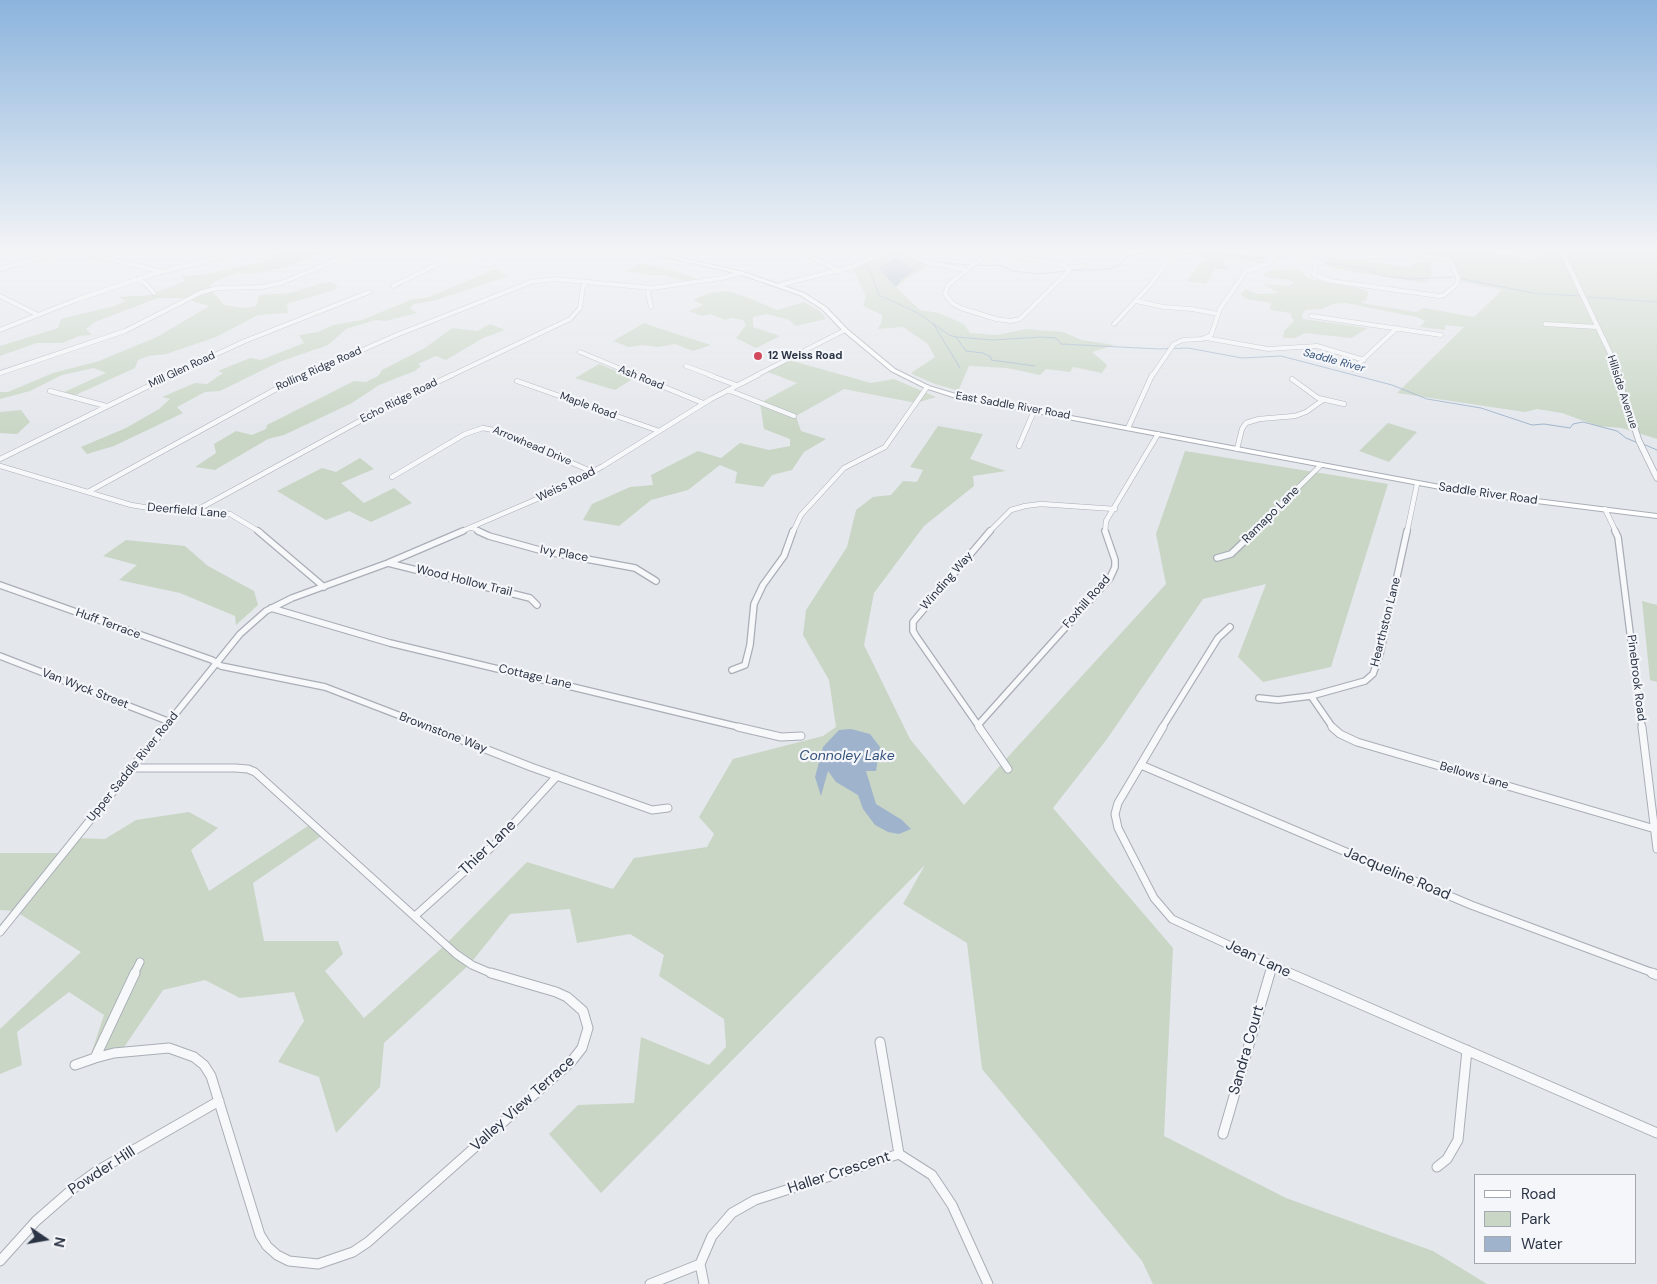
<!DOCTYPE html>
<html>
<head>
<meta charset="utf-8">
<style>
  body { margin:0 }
  #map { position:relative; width:1657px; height:1284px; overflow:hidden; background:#e4e7ec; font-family:"DM Sans",sans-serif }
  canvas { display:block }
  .legend { position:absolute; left:1474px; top:1174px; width:162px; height:90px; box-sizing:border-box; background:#f4f6f9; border:1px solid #a4a8b1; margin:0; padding:6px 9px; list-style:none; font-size:15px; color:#2b3445 }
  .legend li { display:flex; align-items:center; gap:10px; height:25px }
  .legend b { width:25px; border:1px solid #a4a8b1 }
  .north { position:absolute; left:20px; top:1214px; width:50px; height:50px; -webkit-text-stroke:4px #f4f6f9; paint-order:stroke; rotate:102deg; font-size:14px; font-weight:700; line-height:20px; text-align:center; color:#2b3445 }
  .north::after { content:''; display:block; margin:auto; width:18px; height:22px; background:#2b3445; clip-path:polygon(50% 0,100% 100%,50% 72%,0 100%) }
</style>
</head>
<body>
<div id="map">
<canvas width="1657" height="1284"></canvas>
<ul class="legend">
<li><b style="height:6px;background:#fff"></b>Road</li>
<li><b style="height:14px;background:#c9d6c5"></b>Park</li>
<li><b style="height:14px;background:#9fb4cc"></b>Water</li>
</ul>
<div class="north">N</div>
</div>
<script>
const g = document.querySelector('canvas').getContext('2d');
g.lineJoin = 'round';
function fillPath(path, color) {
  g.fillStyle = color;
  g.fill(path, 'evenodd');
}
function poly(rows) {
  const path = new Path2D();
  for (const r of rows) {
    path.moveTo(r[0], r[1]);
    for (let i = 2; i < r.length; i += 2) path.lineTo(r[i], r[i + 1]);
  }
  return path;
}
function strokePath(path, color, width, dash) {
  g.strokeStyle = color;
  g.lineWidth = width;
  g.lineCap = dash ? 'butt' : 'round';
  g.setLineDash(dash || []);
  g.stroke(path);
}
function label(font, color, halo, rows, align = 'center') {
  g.font = font + ' "DM Sans",sans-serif';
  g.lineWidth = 4.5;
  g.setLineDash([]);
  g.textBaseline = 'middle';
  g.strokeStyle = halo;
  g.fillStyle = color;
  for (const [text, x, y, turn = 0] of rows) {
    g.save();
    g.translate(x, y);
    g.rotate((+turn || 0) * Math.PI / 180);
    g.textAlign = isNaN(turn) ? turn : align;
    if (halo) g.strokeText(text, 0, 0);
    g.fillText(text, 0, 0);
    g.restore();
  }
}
fillPath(poly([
  [280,252,325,252,289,266,254,274,238,273,216,281,209,287,224,305,244,308,256,306,259,295,290,293,319,284,331,282,338,286,334,290,287,304,288,313,258,315,216,337,166,354,148,356,138,360,135,368,71,397,62,393,106,373,94,368,62,375,30,391,0,399,0,392,8,392,53,373,99,361,157,337,209,306,182,298,158,298,95,322,86,329,92,335,79,336,62,343,37,343,0,356,0,346,58,328,61,319,114,306,126,301,119,297,150,295,185,281,181,276,201,275,262,262,273,257,271,255],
  [886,252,897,252,916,260,929,264,896,287,920,310,939,313,964,324,970,333,997,335,1026,329,1063,332,1082,340,1114,345,1092,352,1107,365,1102,373,1073,367,1070,372,1046,369,1040,375,1007,368,969,366,959,389,956,390,935,384,914,375,911,373,935,357,928,344,903,327,878,329,882,321,882,315,863,306,866,297,852,267,870,261],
  [1181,252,1229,252,1267,257,1262,264,1233,258,1224,260,1224,264,1231,270,1215,268,1206,284,1187,281,1204,258],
  [1413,252,1487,252,1533,259,1542,252,1657,252,1657,439,1622,428,1598,426,1562,413,1537,409,1525,412,1397,393,1464,327,1445,325,1445,330,1420,327,1425,321,1417,317,1345,303,1333,304,1322,309,1306,310,1302,314,1303,319,1368,328,1351,338,1305,333,1295,338,1283,338,1284,331,1294,321,1290,313,1270,310,1271,303,1246,299,1240,294,1246,289,1256,294,1279,293,1263,284,1289,286,1294,283,1289,280,1265,277,1263,274,1277,268,1284,271,1294,269,1302,271,1306,277,1315,280,1363,289,1368,292,1367,299,1362,303,1416,312,1424,308,1474,317,1502,290,1458,281,1452,262,1413,253],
  [1324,256,1409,267,1417,262,1431,261,1432,275,1425,283,1342,270,1323,265],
  [641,263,671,270,701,280,689,282,662,275,649,275,626,271],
  [495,269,509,276,433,301,414,304,410,308,417,313,386,321,376,320,346,329,328,345,279,362,220,391,205,392,177,407,183,413,114,446,87,454,81,447,126,428,159,409,170,399,162,397,195,383,207,384,223,373,218,371,250,358,261,360,304,343,299,335,318,332,333,325,362,320,410,300,429,297],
  [728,291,744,296,777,310,804,302,820,311,826,319,796,326,789,320,767,314,753,317,753,327,780,336,756,348,736,338,746,325,743,320,732,318,725,320,710,314,702,316,689,311,703,305,693,300,709,293],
  [644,323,667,331,711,345,693,351,675,344,659,347,642,345,629,347,613,341],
  [490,324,505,330,483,338,446,360,436,356,418,364,421,366,415,371,379,385,352,403,284,435,268,439,215,470,195,467,216,453,214,444,236,431,252,435,266,429,267,425,354,381,366,382,378,376,382,370,425,348,452,328,477,331],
  [789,360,871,383,894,379,936,397,916,403,844,389,796,416,801,431,826,439,804,452,792,470,772,475,763,487,735,483,737,472,720,465,688,490,651,500,619,526,583,520,592,504,630,487,653,485,651,475,698,451,721,458,740,443,769,450,790,446,790,439,764,429,760,403,797,383,765,371],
  [599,364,634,378,615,390,575,378],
  [21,410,30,422,17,434,0,433,0,412],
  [1388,423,1417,432,1389,462,1359,451],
  [938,426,983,434,970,459,1006,471,973,476,974,486,924,526,874,593,864,645,910,739,964,805,1166,584,1156,534,1185,451,1388,484,1331,667,1263,682,1238,657,1266,584,1203,599,1107,739,1053,808,1173,948,1164,1136,1286,1198,1433,1251,1487,1284,1153,1284,1142,1261,982,1069,967,943,903,904,925,865,601,1193,549,1134,578,1105,634,1103,641,1037,709,1065,726,1047,724,1019,659,976,664,955,630,934,577,943,570,909,510,914,470,964,384,1043,380,1087,336,1133,319,1077,278,1062,304,1021,294,992,240,998,205,980,163,990,118,1056,90,1057,104,1015,69,992,17,1032,22,1065,0,1074,0,1029,81,952,15,911,0,910,0,853,62,853,74,838,105,839,136,820,189,812,218,828,191,850,209,891,311,824,323,835,253,883,264,941,338,941,343,954,325,971,364,1018,444,946,527,862,613,889,634,858,707,847,714,834,699,817,733,759,823,736,836,727,829,680,803,635,806,610,847,547,856,510,873,497,891,495,903,481,917,482,923,470,910,467],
  [360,458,374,469,341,483,364,503,394,488,412,503,371,522,349,511,326,520,277,491,322,468,336,472],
  [126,540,185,546,208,566,254,591,258,605,236,625,235,616,180,593,119,580,137,565,103,556],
  [1642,601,1657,605,1657,682,1650,680]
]), '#c9d6c5');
fillPath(poly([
  [893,257,915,270,901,280,896,287,878,268,891,261],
  [851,729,870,734,880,747,876,771,866,771,876,804,902,820,911,829,899,834,888,832,875,825,863,809,858,795,836,782,828,771,821,796,815,777,823,747,839,730]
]), '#9fb4cc');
strokePath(poly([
  [856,252,867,263,879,295,918,313,949,335,956,337,993,340,1041,337,1056,338,1061,344,1159,349,1188,348,1242,358,1281,356,1392,385,1427,399,1481,408,1532,425,1544,424,1570,428,1573,424,1583,422,1617,431,1626,438,1638,443],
  [1201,252,1266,259,1297,255],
  [1308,256,1317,257,1326,263,1364,268,1383,276,1412,279,1454,277],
  [932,261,969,265],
  [976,265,1001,266,1013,271,1039,274,1066,271],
  [914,267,923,263],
  [1069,271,1110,269,1120,265,1126,257,1147,252],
  [1462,279,1538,294,1581,296],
  [1587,297,1657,302],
  [934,325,960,368],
  [956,337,966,351,983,353,991,357,991,360,1035,366],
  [1643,444,1657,450]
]), '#9fb4cc', 1);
const minorFar4 = poly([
  [81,252,159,271],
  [801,252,839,271],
  [902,252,922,261,966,270],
  [1291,252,1312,259,1315,265,1314,275,1331,281,1439,296,1444,295,1457,284,1458,277,1450,260,1401,252],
  [988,253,1000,253,1064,265,1069,271,1020,319,1011,321,996,319,961,308,952,303,945,294,948,285,988,253],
  [457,254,490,265],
  [1068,268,1083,266],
  [0,269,59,252],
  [138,279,146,284,154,293],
  [780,285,855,266,884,252],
  [393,286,462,252],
  [649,288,648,293,651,307],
  [0,296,38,315],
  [1136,301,1164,307,1192,309,1218,314],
  [1311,316,1441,335],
  [1114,324,1151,284,1174,252],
  [1545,324,1597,327],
  [0,330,76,300,153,274,242,252],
  [1206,338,1268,349,1317,346,1364,360],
  [580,352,638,376],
  [686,366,713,376],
  [1353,369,1397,328],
  [0,373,125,331,202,292,219,288,262,287,281,283,356,252],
  [169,376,245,341,369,292],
  [304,376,394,336,531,282,554,279,652,288,722,278,741,273],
  [450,376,570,319,580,308,583,287,586,282],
  [755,376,845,330],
  [1152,376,1174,344,1183,340,1202,339,1211,335,1220,309,1246,271,1270,263,1274,252]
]);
const minorFar3 = poly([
  [635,375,703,403],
  [709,375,736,385],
  [1292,379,1318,398,1344,404],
  [517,381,659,431],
  [728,390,794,416],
  [50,391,106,406],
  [1128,428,1152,375],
  [1019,446,1034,411],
  [1237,449,1242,429,1246,423,1259,419,1295,416,1306,412,1323,400],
  [0,459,171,375],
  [0,466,131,505,156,509,208,511,230,514,260,532],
  [392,477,465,434,483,428,498,431,593,472],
  [88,492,278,388,307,375],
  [1605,509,1616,532],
  [195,511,391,404,452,375],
  [471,527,481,532],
  [460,532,565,487,603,466,711,399,758,375],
  [793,532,801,515,844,468,885,447,927,387],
  [989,532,1011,510,1025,506,1041,504,1115,509],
  [1105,532,1106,521,1158,434],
  [1253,532,1321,465],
  [1407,532,1417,484]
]);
const minorFar2 = poly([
  [258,531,324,587],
  [478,531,489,536,543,551,635,568,656,581],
  [1615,531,1618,537,1642,728],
  [1217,558,1231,554,1255,531],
  [388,563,530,598,537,605],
  [0,585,212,660,221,666,325,687,432,728],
  [271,608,390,643,743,728],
  [0,656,170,722],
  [732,670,745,665,750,645,754,604,763,585,784,556,793,531],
  [1311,696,1333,728],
  [1259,698,1278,700,1311,696,1365,681,1373,674,1380,654,1407,531],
  [978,725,1110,578,1115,567,1115,560,1105,531],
  [164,728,240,634,266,611,292,598,388,563,463,531],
  [980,728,916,636,913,631,913,622,990,531],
  [1162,728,1218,638,1230,627]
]);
const minorFar1 = poly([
  [429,727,531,767,652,810,668,808],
  [738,727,781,737,801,736],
  [979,727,1008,769],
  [1163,727,1118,803,1115,814,1118,828,1154,898,1172,919,1292,974],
  [1332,727,1340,734,1357,742,1655,829],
  [1642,727,1657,849],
  [1141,765,1471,905,1656,974],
  [133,768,235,768,248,769,255,772,456,954,472,965,493,974],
  [415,916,495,844,557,776],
  [0,932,165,727],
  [134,974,140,962],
  [1270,974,1272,966]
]);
const minor = poly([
  [1289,973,1657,1133],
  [1652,973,1657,975],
  [880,1042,899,1154],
  [95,1058,114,1053,169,1048,194,1057,204,1065,211,1076,260,1235,267,1246,277,1255,289,1261,318,1264,353,1252,368,1242,571,1062,582,1048,588,1028,583,1011,567,997,556,992,491,973],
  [75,1065,95,1058,135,973],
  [1223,1134,1270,973],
  [1437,1167,1447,1159,1458,1140,1467,1050],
  [0,1261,36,1221,75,1187,97,1171,219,1101],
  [650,1284,700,1264],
  [704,1284,700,1264,712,1236,732,1213,755,1200,899,1154,932,1175,952,1205,988,1284]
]);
const tertiaryFar1 = poly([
  [1562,252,1610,353,1618,376]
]);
const tertiary = poly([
  [1617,375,1639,441,1657,478]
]);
const secondary = poly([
  [648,252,655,252,743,272,804,293,826,307,847,329,895,369,929,386,959,395,1472,491,1657,514,1657,518,1472,495,956,398,925,388,891,371,843,331,822,309,800,295,739,274,650,253,648,252]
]);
strokePath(minorFar4, '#a9aeb7', 5);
strokePath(minorFar3, '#a9aeb7', 5.5);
strokePath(minorFar2, '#a9aeb7', 8);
strokePath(minorFar1, '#a9aeb7', 9);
strokePath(minor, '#a9aeb7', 11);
strokePath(tertiaryFar1, '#a9aeb7', 5.5);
strokePath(tertiary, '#a9aeb7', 7);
strokePath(secondary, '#a9aeb7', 2);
strokePath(minorFar4, '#f7f8fa', 4);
strokePath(minorFar3, '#f7f8fa', 4.5);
strokePath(minorFar2, '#f7f8fa', 5.5);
strokePath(minorFar1, '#f7f8fa', 7);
strokePath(minor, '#f7f8fa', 9);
strokePath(tertiaryFar1, '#f7f8fa', 4.5);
strokePath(tertiary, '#f7f8fa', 5.5);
fillPath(secondary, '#fff');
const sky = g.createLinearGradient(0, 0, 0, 431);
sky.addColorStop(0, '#8bb4dd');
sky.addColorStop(0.58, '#f3f4f6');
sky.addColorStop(1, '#f3f4f600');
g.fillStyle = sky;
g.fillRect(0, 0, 1657, 431);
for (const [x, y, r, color] of [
  [758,356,5,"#d1495b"]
]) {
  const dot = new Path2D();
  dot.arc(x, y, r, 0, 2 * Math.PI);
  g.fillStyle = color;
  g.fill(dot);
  strokePath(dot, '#f4f6f9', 2);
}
label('bold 11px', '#2b3445', '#f4f6f9', [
  ["12 Weiss Road",768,356]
], 'left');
label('italic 11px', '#34527a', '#f4f6f9', [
  ["Saddle River",1334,361,15]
]);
label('11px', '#2b3445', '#f4f6f9', [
  ["Rolling Ridge Road",319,369,-24],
  ["Mill Glen Road",182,370,-25],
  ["Ash Road",641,378,22],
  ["Hillside Avenue",1622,392,72],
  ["Echo Ridge Road",399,401,-27],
  ["Maple Road",588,406,20],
  ["East Saddle River Road",1013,406,10],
  ["Arrowhead Drive",532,446,23]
]);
label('12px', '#2b3445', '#f4f6f9', [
  ["Weiss Road",566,485,-26],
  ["Saddle River Road",1488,494,8],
  ["Deerfield Lane",187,511,5],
  ["Ramapo Lane",1271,515,-45],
  ["Ivy Place",564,554,10],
  ["Wood Hollow Trail",464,581,14],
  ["Winding Way",947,581,-49],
  ["Foxhill Road",1087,602,-49],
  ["Hearthston Lane",1386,622,-76],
  ["Huff Terrace",108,624,20],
  ["Cottage Lane",535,677,13],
  ["Pinebrook Road",1636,678,83],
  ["Van Wyck Street",85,689,21],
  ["Brownstone Way",443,733,21],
  ["Upper Saddle River Road",133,767,-51],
  ["Bellows Lane",1474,776,16]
]);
label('italic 14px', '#34527a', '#f4f6f9', [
  ["Connoley Lake",847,756]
]);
label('15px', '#2b3445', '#f4f6f9', [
  ["Thier Lane",488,848,-44],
  ["Jacqueline Road",1397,874,23],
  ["Jean Lane",1258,959,25],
  ["Sandra Court",1247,1050,-74],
  ["Valley View Terrace",523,1104,-42],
  ["Powder Hill",102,1171,-33],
  ["Haller Crescent",839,1173,-18]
]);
</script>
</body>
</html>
